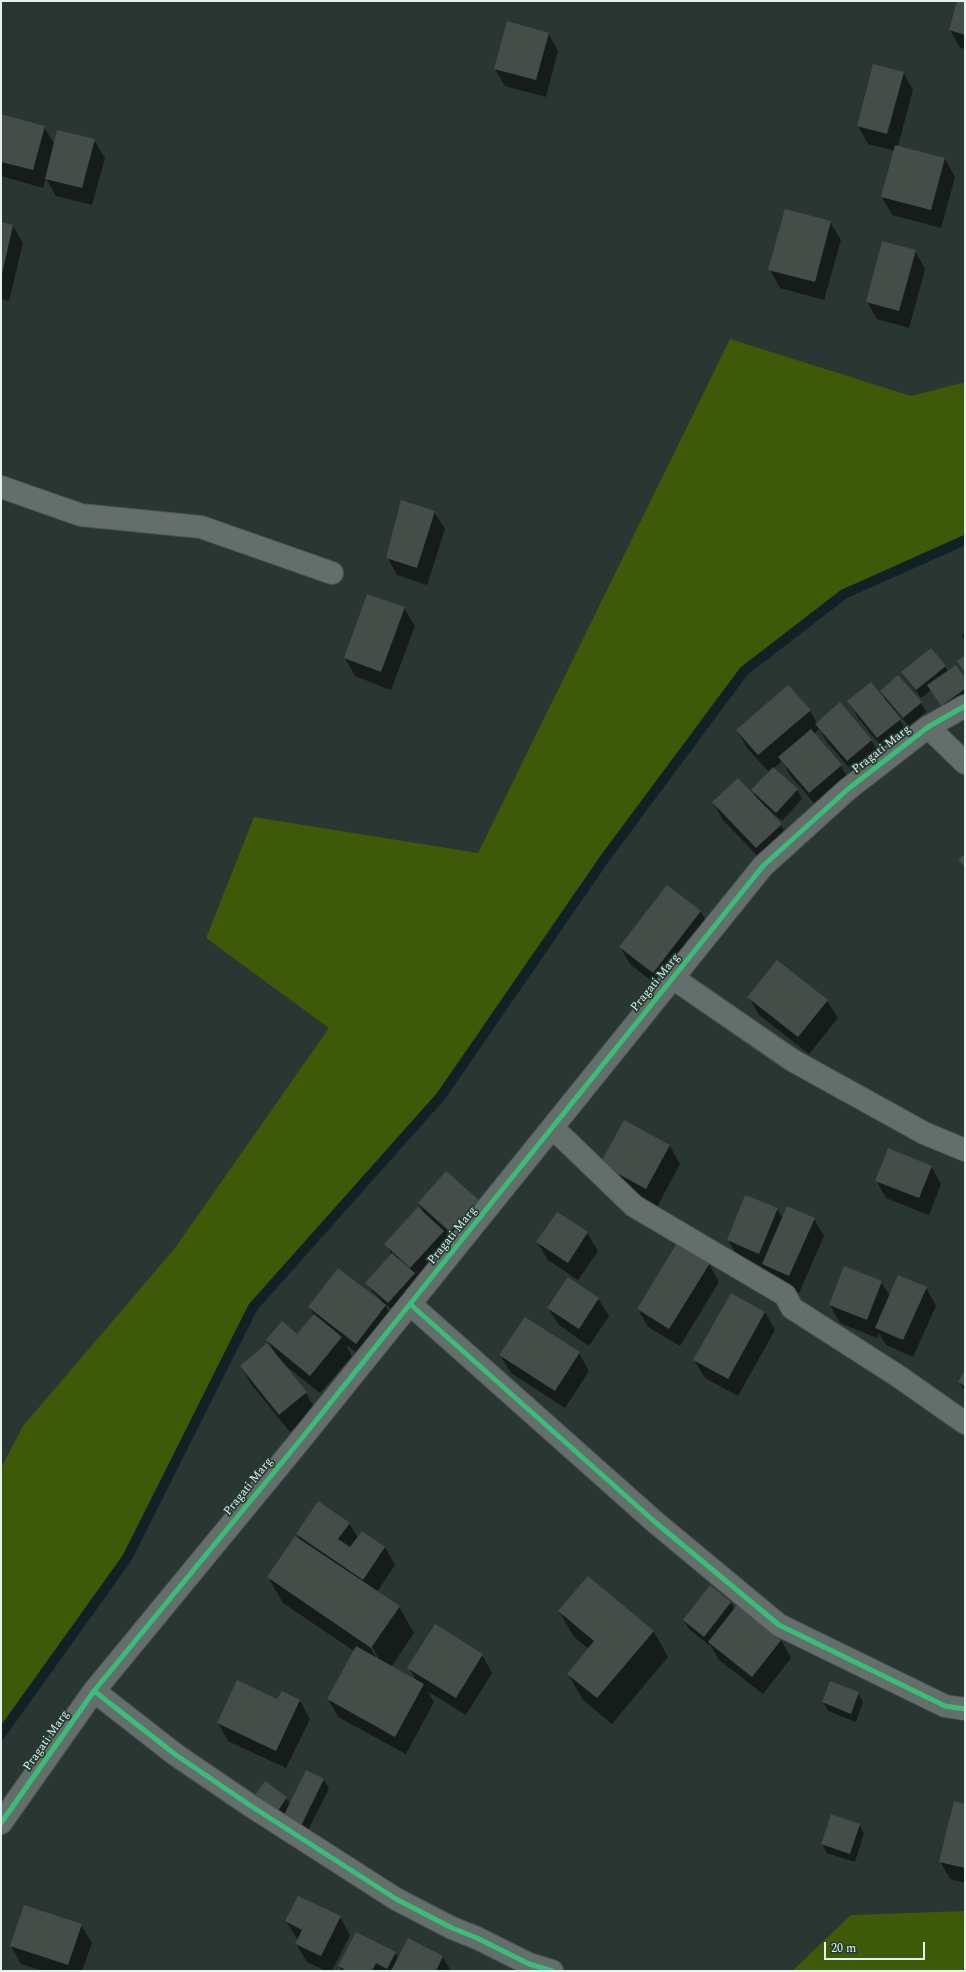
<!DOCTYPE html>
<html>
<head>
<meta charset="utf-8">
<style>
  body { margin:0 }
  #map { position:relative; width:966px; height:1972px; overflow:hidden; background:#293632; font-family:Spectral,serif }
  canvas { display:block }
  .frame { position:absolute; inset:0; border:2px solid #e5f3ee; pointer-events:none }
  .scale { position:absolute; left:824px; top:1942px; width:101px; height:18px; box-sizing:border-box; border:2px solid #e5f3ee; border-top:0; padding-left:5px; font-size:12px; line-height:14px; white-space:nowrap; color:#e5f3ee; -webkit-text-stroke:3px #233c33; paint-order:stroke }
</style>
</head>
<body>
<div id="map">
<canvas width="966" height="1972"></canvas>
<div class="frame"></div>
<div class="scale">20 m</div>
</div>
<script>
const g = document.querySelector('canvas').getContext('2d');
g.lineJoin = 'round';
function fillPath(path, color) {
  g.fillStyle = color;
  g.fill(path, 'evenodd');
}
function poly(rows) {
  const path = new Path2D();
  for (const r of rows) {
    path.moveTo(r[0], r[1]);
    for (let i = 2; i < r.length; i += 2) path.lineTo(r[i], r[i + 1]);
  }
  return path;
}
function strokePath(path, color, width, dash) {
  g.strokeStyle = color;
  g.lineWidth = width;
  g.lineCap = dash ? 'butt' : 'round';
  g.setLineDash(dash || []);
  g.stroke(path);
}
function label(font, color, halo, rows, align = 'center') {
  g.font = font + ' Spectral,serif';
  g.lineWidth = 3.5;
  g.setLineDash([]);
  g.textBaseline = 'middle';
  g.strokeStyle = halo;
  g.fillStyle = color;
  for (const [text, x, y, turn = 0] of rows) {
    g.save();
    g.translate(x, y);
    g.rotate((+turn || 0) * Math.PI / 180);
    g.textAlign = isNaN(turn) ? turn : align;
    if (halo) g.strokeText(text, 0, 0);
    g.fillText(text, 0, 0);
    g.restore();
  }
}
fillPath(poly([
  [730,339,911,396,965,382,965,540,844,594,744,671,605,858,441,1096,253,1307,127,1558,6,1729,1,1733,1,1468,23,1426,175,1248,329,1028,206,938,254,817,478,853],
  [965,1911,965,1969,963,1971,792,1971,851,1915]
]), '#3e5908');
fillPath(poly([
  [958,1,965,1,965,49,960,48,950,30],
  [548,33,558,51,546,97,505,86,495,69],
  [903,72,913,90,898,146,945,159,955,177,941,228,892,215,882,197,895,151,868,144,858,126],
  [1,115,44,127,55,145,94,140,105,158,92,205,56,196,46,178,43,188,1,176],
  [830,222,841,240,824,300,780,288,770,270],
  [1,223,13,226,23,243,9,301,1,299],
  [915,251,925,269,909,328,877,319,867,302],
  [434,512,445,529,427,585,397,575,387,557],
  [404,608,415,626,391,690,355,676,345,658],
  [965,633,965,641,962,635],
  [945,666,948,672,965,680,965,701,946,714,931,690,921,698,902,673],
  [898,676,921,703,926,712,909,726,886,700,881,691],
  [848,701,900,720,910,737,888,755,859,719],
  [810,711,817,723,871,740,882,758,858,778,827,742,819,729,814,734,841,766,851,784,820,810,790,775,782,761,774,768,797,790,802,799,782,821,766,807,765,808,781,825,791,843,767,866,723,820,713,802,757,798,752,790,769,772,747,748,737,730],
  [667,886,701,912,711,930,663,990,630,964,620,947],
  [749,997,827,1001,838,1018,809,1054,759,1015],
  [624,1121,670,1146,680,1164,657,1207,611,1182],
  [931,1166,941,1184,929,1215,886,1198,876,1180],
  [478,1200,488,1218,461,1249,447,1237,454,1249,394,1311,384,1303,396,1323,367,1361,346,1345,352,1356,320,1393,281,1362,306,1393,316,1411,290,1432,251,1384,241,1366,274,1351,267,1340,297,1335,314,1315,309,1307,381,1302,382,1301,372,1291,367,1283,392,1255,386,1244,425,1214,419,1204],
  [777,1209,783,1219,814,1219,824,1236,799,1293,773,1282,766,1270,738,1258,728,1240],
  [557,1213,587,1233,598,1251,578,1280,548,1260,537,1242],
  [709,1264,719,1282,680,1346,648,1327,638,1309],
  [845,1268,881,1282,890,1296,926,1288,936,1306,913,1357,886,1345,879,1333,877,1338,840,1323,830,1305],
  [598,1298,609,1316,589,1346,559,1325,548,1308],
  [765,1312,775,1330,738,1396,705,1378,694,1360],
  [579,1353,589,1371,565,1408,511,1373,500,1355],
  [965,1372,965,1392,959,1382],
  [349,1523,358,1538,385,1547,395,1565,377,1592,399,1607,414,1633,391,1667,416,1680,409,1668,482,1655,492,1673,466,1715,427,1691,434,1702,406,1754,338,1717,328,1699,354,1651,283,1603,268,1577,301,1541,297,1534],
  [370,1643,379,1659,377,1659,368,1644],
  [711,1587,731,1603,735,1610,781,1640,791,1658,763,1694,719,1660,710,1644,709,1645,689,1629,684,1620],
  [559,1611,654,1632,668,1657,612,1724,583,1700,568,1674,589,1649,574,1637],
  [858,1693,863,1702,856,1722,828,1711,823,1702],
  [300,1701,310,1719,286,1768,228,1741,218,1723],
  [306,1772,324,1780,329,1789,305,1836,261,1804,256,1795,265,1783,286,1798,290,1804],
  [965,1805,965,1883,950,1879,940,1861],
  [859,1825,864,1833,855,1862,827,1853,822,1844],
  [340,1917,350,1935,332,1971,326,1971,307,1962,296,1944,298,1940,286,1921],
  [81,1925,92,1943,82,1971,43,1971,21,1964,11,1946],
  [408,1939,443,1957,451,1971,342,1971,339,1966,395,1953,398,1958]
]), '#0007');
strokePath(poly([
  [1,1734,127,1558,253,1307,441,1096,605,858,744,671,844,594,965,540]
]), '#102225', 10);
fillPath(poly([
  [957,1,965,1,965,35,949,30],
  [507,21,549,33,536,80,494,69],
  [873,64,904,72,887,134,857,126],
  [1,114,45,126,33,170,1,162],
  [57,130,95,139,82,188,45,179],
  [895,145,945,158,931,210,881,197],
  [785,209,831,221,815,282,768,270],
  [1,222,13,225,2,274,1,274],
  [882,241,916,250,899,311,866,302],
  [401,500,435,511,417,568,386,558],
  [367,594,405,607,381,672,344,658],
  [931,648,946,666,916,690,901,672],
  [965,655,965,673,957,661],
  [956,665,965,678,965,689,941,706,927,685],
  [898,675,922,702,903,718,880,691],
  [871,682,901,719,877,738,847,701],
  [788,685,811,710,758,755,736,730],
  [840,702,872,740,847,761,815,724],
  [811,729,842,765,809,793,778,757],
  [773,767,798,789,776,813,751,790],
  [738,778,782,824,756,848,712,802],
  [965,854,965,867,958,860],
  [667,885,701,911,653,973,619,947],
  [777,960,828,1000,798,1037,747,997],
  [624,1120,670,1145,646,1189,600,1164],
  [888,1148,932,1166,919,1198,875,1181],
  [446,1171,479,1200,450,1232,418,1203],
  [745,1195,778,1208,759,1254,727,1240],
  [787,1206,815,1218,789,1276,762,1264],
  [418,1207,444,1231,410,1268,384,1244],
  [557,1212,588,1232,568,1263,536,1242],
  [677,1243,710,1263,669,1329,637,1309],
  [392,1253,415,1273,388,1303,365,1283],
  [844,1266,882,1281,867,1320,829,1305],
  [338,1268,386,1305,356,1344,308,1307],
  [898,1275,927,1287,903,1340,875,1328],
  [568,1277,599,1298,579,1329,547,1308],
  [731,1293,765,1312,728,1379,693,1360],
  [314,1314,342,1337,310,1376,266,1340,282,1321,297,1334],
  [525,1317,580,1352,555,1391,499,1355],
  [267,1343,307,1392,279,1415,240,1366],
  [965,1370,965,1386,958,1382],
  [318,1501,350,1523,338,1539,350,1547,362,1531,385,1547,363,1580,296,1534],
  [295,1536,400,1606,371,1648,267,1577],
  [588,1576,654,1631,597,1698,567,1674,594,1641,558,1611],
  [710,1585,731,1602,704,1637,683,1620],
  [737,1605,782,1639,752,1677,708,1642],
  [435,1624,483,1654,456,1698,407,1668],
  [356,1646,424,1684,395,1737,327,1699],
  [237,1680,277,1699,282,1691,300,1700,276,1751,217,1723],
  [830,1681,859,1692,851,1714,822,1702],
  [306,1770,324,1779,300,1828,282,1819],
  [265,1781,287,1797,278,1811,255,1795],
  [954,1801,965,1804,965,1868,939,1862],
  [831,1814,860,1824,850,1854,821,1844],
  [298,1896,341,1916,321,1956,295,1944,302,1930,285,1921],
  [24,1905,82,1924,68,1965,10,1946],
  [356,1932,396,1952,387,1969,376,1963,372,1971,347,1971,338,1966],
  [408,1938,443,1956,436,1971,391,1971]
]), '#444d48');
const minor = poly([
  [1,487,81,515,201,527,332,573],
  [928,727,965,763],
  [673,978,792,1060,924,1133,965,1150],
  [553,1128,634,1206,785,1295,792,1308,898,1376,965,1423],
  [410,1304,655,1522,779,1625,945,1706,965,1709],
  [94,1691,176,1755,251,1806,396,1899,452,1928,477,1938,529,1964,552,1971],
  [1,1823,94,1691,298,1443,763,866,848,789,928,727,965,706]
]);
strokePath(minor, '#485450', 24);
strokePath(minor, '#646e6a', 22);
strokePath(poly([
  [410,1304,655,1522,779,1625,945,1706,965,1709],
  [94,1691,176,1755,251,1806,396,1899,452,1928,477,1938,529,1964,552,1971],
  [1,1823,94,1691,298,1443,763,866,848,789,928,727,965,706]
]), '#3abd76', 5);
label('12px', '#e5f3ee', '#233c33', [
  ["Pragati Marg",882,750,-38],
  ["Pragati Marg",656,983,-51],
  ["Pragati Marg",453,1236,-51],
  ["Pragati Marg",249,1487,-51],
  ["Pragati Marg",47,1741,-55]
]);
</script>
</body>
</html>
